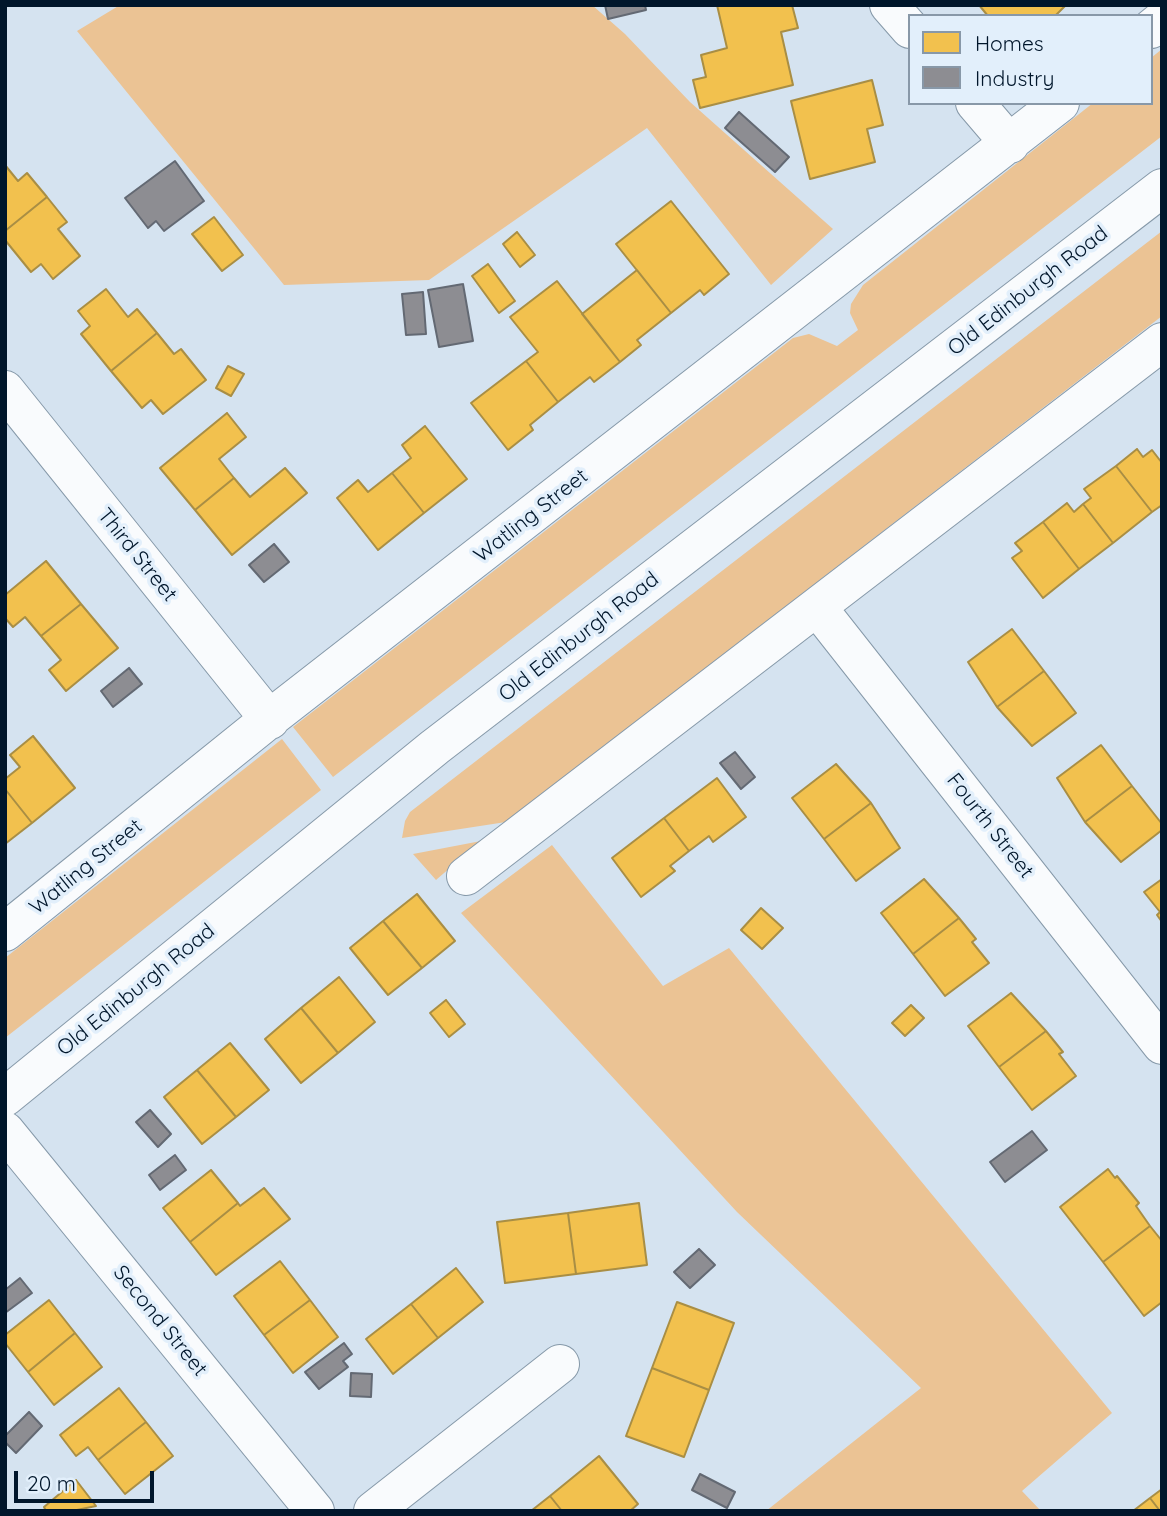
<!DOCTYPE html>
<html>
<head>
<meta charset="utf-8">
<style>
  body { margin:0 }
  #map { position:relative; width:1167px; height:1516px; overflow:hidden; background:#d5e3f0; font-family:Quicksand,sans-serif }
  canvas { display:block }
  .frame { position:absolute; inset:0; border:7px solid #00162b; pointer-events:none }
  .legend { position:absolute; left:908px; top:14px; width:245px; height:91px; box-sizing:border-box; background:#e2effb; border:2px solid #8898a8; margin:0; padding:9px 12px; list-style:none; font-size:21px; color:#00162b }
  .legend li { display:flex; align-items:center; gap:14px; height:35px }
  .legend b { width:35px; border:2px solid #8898a8 }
  .scale { position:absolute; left:14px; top:1471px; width:140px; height:32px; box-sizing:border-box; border:4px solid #00162b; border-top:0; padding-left:9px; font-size:21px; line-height:24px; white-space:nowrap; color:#00162b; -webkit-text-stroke:5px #e2effb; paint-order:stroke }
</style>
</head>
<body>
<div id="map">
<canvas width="1167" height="1516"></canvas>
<div class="frame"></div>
<ul class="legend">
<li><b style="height:19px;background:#f2c14e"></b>Homes</li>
<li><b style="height:19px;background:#8d8d92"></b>Industry</li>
</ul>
<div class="scale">20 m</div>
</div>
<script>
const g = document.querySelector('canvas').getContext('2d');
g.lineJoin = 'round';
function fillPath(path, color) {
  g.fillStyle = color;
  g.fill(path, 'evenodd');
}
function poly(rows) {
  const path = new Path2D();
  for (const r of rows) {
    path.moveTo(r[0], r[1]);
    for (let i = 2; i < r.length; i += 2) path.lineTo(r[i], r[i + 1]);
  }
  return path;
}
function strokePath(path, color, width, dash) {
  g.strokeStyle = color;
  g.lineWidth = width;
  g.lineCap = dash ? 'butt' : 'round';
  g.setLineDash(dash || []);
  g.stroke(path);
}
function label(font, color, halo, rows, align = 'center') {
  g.font = font + ' Quicksand,sans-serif';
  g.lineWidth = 7;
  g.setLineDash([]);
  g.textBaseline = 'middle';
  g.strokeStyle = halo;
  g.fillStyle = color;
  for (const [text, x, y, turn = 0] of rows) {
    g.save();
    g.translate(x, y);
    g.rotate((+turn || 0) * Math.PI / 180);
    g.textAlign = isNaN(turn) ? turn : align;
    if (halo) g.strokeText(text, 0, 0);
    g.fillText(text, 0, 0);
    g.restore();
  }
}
fillPath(poly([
  [120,5,592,5,625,34,690,102,833,229,771,285,647,128,429,280,284,285,77,31],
  [1162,49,1162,136,333,777,293,727,793,338,809,334,837,346,858,330,850,313,851,304,863,285,1093,103,1151,103,1151,58],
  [1162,231,1162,316,506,822,402,838,405,821,410,812],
  [282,739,321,790,5,1038,5,958],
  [481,841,436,880,413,854],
  [552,845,663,986,729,948,1112,1413,1022,1491,1041,1511,766,1511,921,1388,737,1212,461,913]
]), '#ebc394');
const homes = poly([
  [717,5,792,5,798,28,781,32,793,85,700,108,693,80,706,77,701,55,727,48,717,5],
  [979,5,1066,5,1055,16,988,16,979,5],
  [872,80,883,125,867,129,875,162,810,179,791,101,872,80],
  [5,165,18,181,27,173,47,197,5,231,5,165],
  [47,197,67,222,58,229,80,256,53,279,41,264,31,272,5,240,5,231,47,197],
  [671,201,729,274,704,295,700,290,671,313,616,244,671,201],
  [214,217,243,255,222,271,192,234,214,217],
  [517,232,535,255,520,267,503,244,517,232],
  [488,264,515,301,499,313,472,276,488,264],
  [637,270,671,313,637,340,641,345,620,362,582,314,637,270],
  [557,281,620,362,594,382,590,377,558,402,526,361,538,352,510,317,557,281],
  [106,289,128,317,137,309,157,333,111,371,81,334,90,326,78,311,106,289],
  [157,333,174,354,181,349,206,380,163,414,151,400,142,408,111,371,157,333],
  [526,361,558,402,530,425,533,430,508,450,471,403,526,361],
  [228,366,244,374,231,396,216,388,228,366],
  [227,413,246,437,219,459,234,478,195,510,160,468,227,413],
  [425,426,467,479,424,513,392,473,411,458,402,445,425,426],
  [1137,449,1143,457,1152,450,1162,463,1162,505,1152,512,1116,466,1137,449],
  [1116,466,1152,512,1113,543,1083,504,1091,498,1084,489,1116,466],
  [285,468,307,493,232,555,195,510,234,478,250,497,285,468],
  [392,473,424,513,378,550,337,498,358,480,368,492,392,473],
  [1067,503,1074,512,1083,504,1113,543,1079,569,1043,522,1067,503],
  [1043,522,1079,569,1043,598,1012,558,1022,551,1015,543,1043,522],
  [46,561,81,604,41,636,25,617,13,627,5,618,5,595,46,561],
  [81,604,118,648,66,691,49,670,61,660,41,636,81,604],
  [1012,629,1044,671,997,707,968,662,1012,629],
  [1044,671,1076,713,1032,746,997,707,1044,671],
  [33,736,75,788,32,823,5,789,5,779,20,767,10,755,33,736],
  [1101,745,1132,786,1085,822,1057,778,1101,745],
  [836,764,871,803,824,839,792,798,836,764],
  [717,778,746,817,713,842,709,836,689,851,664,818,717,778],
  [1132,786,1162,824,1162,830,1121,862,1085,822,1132,786],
  [5,789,32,823,5,844,5,789],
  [871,803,900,848,856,881,824,839,871,803],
  [664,818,689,851,670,866,675,871,641,897,612,858,664,818],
  [924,879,959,918,913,954,881,913,924,879],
  [1162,879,1162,922,1157,915,1160,912,1144,892,1162,879],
  [417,894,455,941,422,968,383,921,417,894],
  [761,908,783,928,762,949,741,930,761,908],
  [959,918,976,939,972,942,989,963,945,996,913,954,959,918],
  [383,921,422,968,388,995,350,948,383,921],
  [339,977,375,1022,338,1053,301,1008,339,977],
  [1011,993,1046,1031,999,1067,968,1026,1011,993],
  [446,1000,465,1024,449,1037,430,1013,446,1000],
  [911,1005,924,1018,905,1036,892,1023,911,1005],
  [301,1008,338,1053,301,1083,265,1039,301,1008],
  [1046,1031,1063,1052,1059,1054,1076,1076,1032,1110,999,1067,1046,1031],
  [230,1043,269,1090,236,1117,197,1070,230,1043],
  [197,1070,236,1117,202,1144,164,1097,197,1070],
  [1108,1169,1115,1178,1117,1176,1139,1203,1136,1206,1150,1226,1103,1262,1060,1207,1108,1169],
  [211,1170,238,1203,190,1242,163,1208,211,1170],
  [264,1188,290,1219,216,1275,190,1242,238,1203,240,1206,264,1188],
  [639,1203,647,1265,576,1274,568,1213,639,1203],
  [568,1213,576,1274,505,1283,497,1222,568,1213],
  [1150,1226,1162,1241,1162,1302,1144,1316,1103,1262,1150,1226],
  [280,1261,310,1300,264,1335,234,1296,280,1261],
  [456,1268,483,1302,438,1338,411,1304,456,1268],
  [49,1300,75,1333,28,1372,5,1343,5,1335,49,1300],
  [310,1300,338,1337,293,1373,264,1335,310,1300],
  [677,1302,734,1323,709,1390,652,1368,677,1302],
  [411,1304,438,1338,393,1374,366,1339,411,1304],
  [75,1333,102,1367,54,1405,28,1372,75,1333],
  [652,1368,709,1390,684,1457,626,1436,652,1368],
  [119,1388,146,1422,98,1460,88,1447,76,1456,60,1435,119,1388],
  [146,1422,173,1456,125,1494,98,1460,146,1422],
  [599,1456,638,1504,630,1511,562,1511,550,1496,599,1456],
  [76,1480,96,1506,72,1511,46,1511,44,1507,76,1480],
  [1162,1489,1162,1511,1160,1511,1150,1498,1162,1489],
  [550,1496,562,1511,531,1511,550,1496],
  [1150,1498,1160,1511,1133,1511,1150,1498]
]);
fillPath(homes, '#f2c14e');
strokePath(homes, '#a98e44', 2);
const industry = poly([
  [605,5,645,5,646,10,608,19,605,5],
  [739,112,789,157,775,172,725,128,739,112],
  [175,161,204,201,164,231,156,221,148,228,125,198,175,161],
  [463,284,473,341,439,347,428,290,463,284],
  [423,292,426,334,406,335,402,294,423,292],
  [274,544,289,562,264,582,249,565,274,544],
  [129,668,142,684,113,707,101,691,129,668],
  [735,752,755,777,741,789,720,763,735,752],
  [150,1110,171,1134,158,1147,136,1122,150,1110],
  [1032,1131,1047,1150,1005,1182,990,1162,1032,1131],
  [175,1155,186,1170,160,1190,149,1175,175,1155],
  [699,1249,715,1265,690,1288,674,1272,699,1249],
  [20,1278,32,1293,5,1313,5,1290,20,1278],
  [344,1343,352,1354,343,1361,348,1367,319,1389,305,1372,344,1343],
  [351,1373,372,1374,371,1397,350,1396,351,1373],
  [29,1412,42,1426,16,1453,5,1442,5,1436,29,1412],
  [700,1474,735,1492,727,1508,692,1490,700,1474]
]);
fillPath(industry, '#8d8d92');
strokePath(industry, '#636973', 2);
const minor = poly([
  [889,5,910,29],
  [1151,29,1162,20],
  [975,103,1010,144],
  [5,390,270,720],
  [817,607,1162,1045],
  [466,876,1162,342],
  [5,932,273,716,1060,103],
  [5,1131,315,1511],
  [373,1511,560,1364]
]);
const secondary = poly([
  [5,1097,435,747,1162,188]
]);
strokePath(minor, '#8699a9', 40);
strokePath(secondary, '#8699a9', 40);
strokePath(minor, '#f9fbfd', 38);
strokePath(secondary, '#f9fbfd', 38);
label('21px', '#00162b', '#e2effb', [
  ["Old Edinburgh Road",1028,291,-38],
  ["Watling Street",531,516,-38],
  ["Third Street",137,555,51],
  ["Old Edinburgh Road",579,637,-38],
  ["Fourth Street",990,826,52],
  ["Watling Street",86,867,-39],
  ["Old Edinburgh Road",136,990,-39],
  ["Second Street",160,1321,51]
]);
</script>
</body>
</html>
